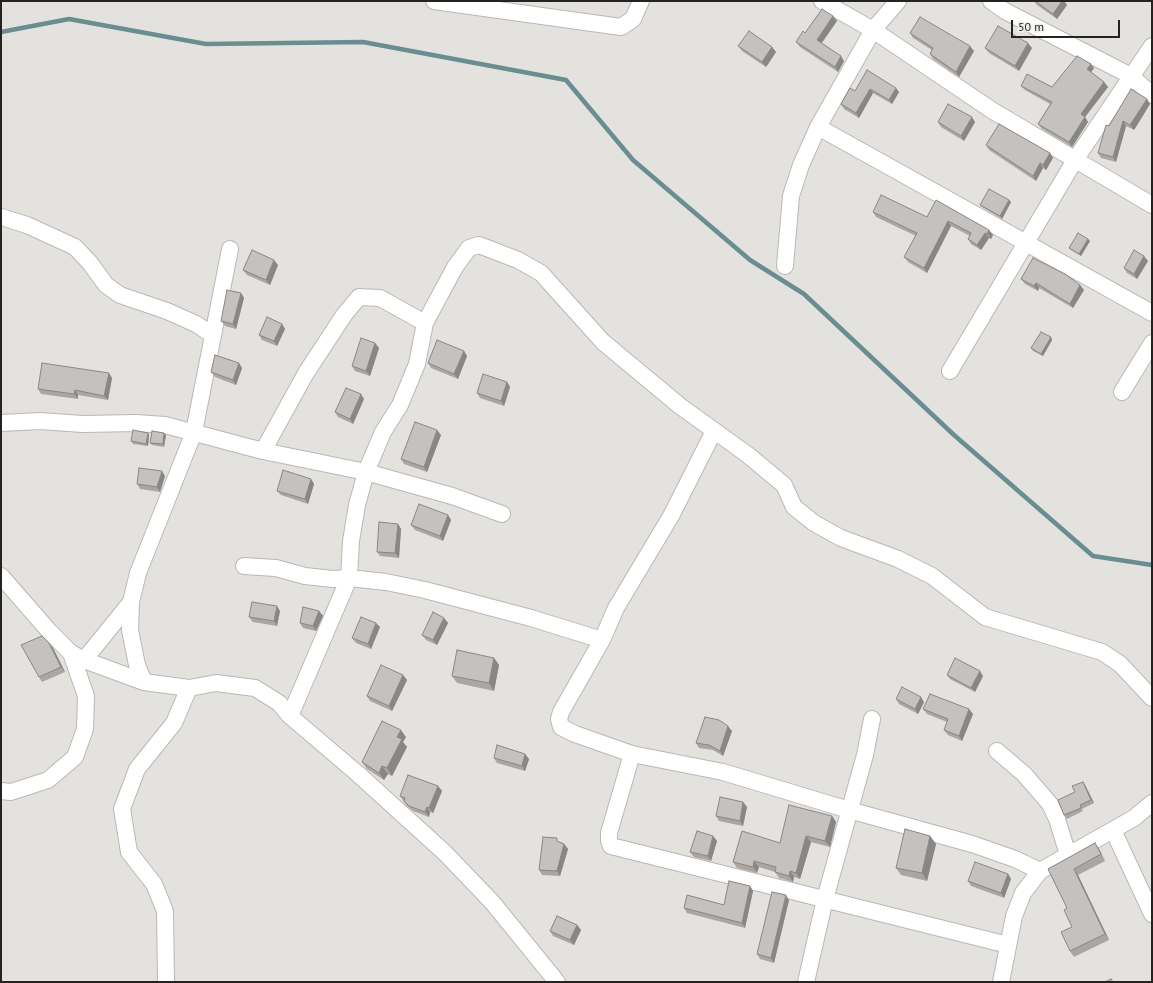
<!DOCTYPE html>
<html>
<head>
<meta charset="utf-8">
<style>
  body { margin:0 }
  #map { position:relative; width:1153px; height:983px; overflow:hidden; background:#e4e2de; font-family:"PT Sans",sans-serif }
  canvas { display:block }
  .frame { position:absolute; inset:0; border:2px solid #242322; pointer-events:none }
  .scale { position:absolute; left:1011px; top:20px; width:109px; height:18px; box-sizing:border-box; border:2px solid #242322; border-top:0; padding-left:5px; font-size:12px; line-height:14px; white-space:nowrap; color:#242322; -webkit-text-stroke:3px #f1efec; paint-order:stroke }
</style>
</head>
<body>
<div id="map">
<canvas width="1153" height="983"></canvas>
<div class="frame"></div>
<div class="scale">50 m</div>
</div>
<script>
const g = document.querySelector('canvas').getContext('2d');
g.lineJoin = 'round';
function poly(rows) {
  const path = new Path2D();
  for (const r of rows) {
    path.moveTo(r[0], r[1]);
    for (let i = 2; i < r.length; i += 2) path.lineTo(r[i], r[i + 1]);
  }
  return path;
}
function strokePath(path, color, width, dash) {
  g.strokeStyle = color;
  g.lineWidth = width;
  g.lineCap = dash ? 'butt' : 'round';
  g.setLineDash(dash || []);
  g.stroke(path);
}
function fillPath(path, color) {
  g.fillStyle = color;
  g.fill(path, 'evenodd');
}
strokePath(poly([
  [1,32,69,19,206,44,363,42,566,80,633,160,750,260,804,294,954,435,1093,556,1152,565]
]), '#698d90', 4.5);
const minor = poly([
  [434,1,621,27,633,19,641,1],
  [822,1,873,30,993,111,1152,205],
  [991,1,1005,11,1131,76,1152,95],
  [818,127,1152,313],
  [1,217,27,225,75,247,90,263,106,285,120,295,167,311,196,324,213,335],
  [785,266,791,196,801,165,818,127,873,30,898,1],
  [950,371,1075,160,1152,46],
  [1122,392,1152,343],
  [1,423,40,421,83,424,136,423,165,425,263,451,366,472,452,496,502,514],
  [714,431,671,516,616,608,602,640,561,712,559,719,561,727,575,734,632,754,723,772,849,810,972,844,1015,859,1040,871],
  [263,451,306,373,344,315,359,297,380,298,425,323],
  [244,566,276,568,305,576,333,579,349,578,386,582,425,590,531,618,602,640],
  [1,576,49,631,71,653,84,660,144,682,189,688,216,683,255,688,279,703,290,716,358,774,445,853,492,902,557,982],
  [84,660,131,602],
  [144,682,137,665,130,630,131,602,138,573,194,432,230,249],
  [290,716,349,578,351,541,357,505,366,472,383,432,400,405,417,364,425,323,455,267,469,248,479,245,518,260,541,273,603,342,680,406,748,455,784,485,794,507,814,523,841,538,898,559,932,576,985,617,1102,652,1120,664,1152,698],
  [997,751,1024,774,1050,804,1057,819,1068,855],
  [632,754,609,833,609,841,611,846,1008,945],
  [1,791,11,792,48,780,75,757,85,729,86,696,71,653],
  [1113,830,1152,914],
  [166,982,165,911,154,884,129,852,122,809,137,769,174,723,189,688],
  [806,982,825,899,865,755,872,719],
  [1001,982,1014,916,1023,893,1040,871,1134,818,1152,803]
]);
strokePath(minor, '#bab8b4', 18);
strokePath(minor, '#fff', 16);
fillPath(poly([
  [1034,1,1064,1,1067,5,1057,19,1037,5],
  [833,16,837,21,822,43,844,61,838,72,800,47,796,42,805,33],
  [910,33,974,51,959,77,933,59,930,54,932,50,913,38],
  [738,46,772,47,776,52,766,67,742,51],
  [985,48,1032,48,1019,71,989,53],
  [1094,68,1091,72,1104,82,1108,87,1085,117,1088,122,1072,147,1042,129,1038,124,1050,104,1025,90,1021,86,1052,87],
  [867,70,899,92,892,104,873,93,859,118,844,109,841,104,855,91],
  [1147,99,1150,104,1134,130,1126,126,1116,162,1101,158,1098,153,1109,126],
  [938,122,975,122,964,141,941,127],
  [986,145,1050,153,1053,158,1046,170,1043,168,1036,181,989,150],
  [1009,200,1011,202,1002,219,982,207,980,205],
  [873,212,927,217,989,230,993,235,991,239,989,238,981,250,971,244,968,239,970,236,951,226,927,273,908,262,904,257,916,236,876,217],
  [1088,239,1090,241,1081,256,1071,250,1069,248],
  [1148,261,1137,279,1127,273,1124,268],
  [278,265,270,285,247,275,243,270],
  [1021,279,1080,285,1084,290,1073,308,1039,288,1038,291,1025,284],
  [241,293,244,298,236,329,225,326,221,321],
  [282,324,285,329,277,346,262,340,259,335],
  [1051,337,1052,340,1043,356,1033,351,1031,348],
  [375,343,379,348,370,376,355,371,352,366],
  [464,351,467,356,458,379,431,368,428,363],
  [242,368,236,385,215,377,211,372],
  [112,378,108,400,78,395,78,399,41,394,38,389],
  [507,382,510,387,504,406,480,398,477,393],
  [364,399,353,424,338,417,335,412],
  [148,433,149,435,148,446,133,444,131,441],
  [166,435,164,447,152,445,150,443],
  [441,435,427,472,404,464,401,459],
  [165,476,160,492,140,489,137,484],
  [311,479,314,484,308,504,281,495,277,491],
  [448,515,451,520,443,541,415,530,411,525],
  [398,524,401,529,399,558,380,556,377,552],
  [280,611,277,626,253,622,249,617],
  [319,611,323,616,316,631,303,628,300,623],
  [444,618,448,623,437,645,426,640,422,635],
  [380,627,371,649,356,643,352,638],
  [49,643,53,648,65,672,42,682,39,677],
  [494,658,499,665,494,691,457,683,452,676],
  [403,675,407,680,392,711,370,701,367,696],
  [947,675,983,676,975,692,950,679],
  [896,699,924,702,918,714,899,704],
  [923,709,973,714,962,741,948,735,944,730,947,722,927,714],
  [732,731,723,756,713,750,699,748,696,743],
  [406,737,403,742,407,747,392,776,388,774,384,780,367,769,362,762],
  [525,754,529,759,525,771,497,763,494,758],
  [1083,782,1085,785,1094,803,1082,809,1083,811,1067,819,1064,815,1075,792],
  [438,786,442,791,433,813,430,812,429,817,413,811,407,806,400,796],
  [743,802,747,807,743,826,719,821,716,816],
  [832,816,836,822,830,847,811,842,800,879,794,877,793,882,779,878,775,872,759,867,757,873,737,868,733,862,780,843],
  [713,836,717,841,711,861,694,857,690,852],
  [930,836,936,844,927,881,901,875,896,868],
  [560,842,564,844,568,849,560,876,542,875,539,870],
  [1095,843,1099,849,1105,861,1078,875,1109,940,1074,957,1070,951,1072,927,1067,908,1048,869],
  [1008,874,1011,879,1004,898,971,886,968,881],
  [750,886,753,891,745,928,687,913,684,908,724,905],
  [789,900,774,963,760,959,757,954],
  [577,925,581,930,574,945,553,936,550,931]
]), '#a9a6a3');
fillPath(poly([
  [1062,1,1064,1,1067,5,1057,19,1053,14],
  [833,16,837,21,820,45,817,40],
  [1028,43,1032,48,1019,71,1015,66],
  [970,46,974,51,959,77,956,72],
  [772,47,776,52,766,67,762,62],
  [841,56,844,61,838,72,835,67],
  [1091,64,1094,68,1090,74,1087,69],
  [1104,82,1108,87,1085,117,1088,122,1072,147,1069,142,1081,114],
  [896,88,899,92,892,104,889,100],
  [870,89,873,93,859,118,856,113],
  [1147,99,1150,104,1134,130,1130,125],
  [972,117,975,122,964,141,961,136],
  [1123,121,1126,126,1116,162,1113,157],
  [1050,153,1053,158,1046,170,1043,165],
  [1040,163,1043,168,1036,181,1033,176],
  [1009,200,1011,202,1002,219,1000,216],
  [948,221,951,226,927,273,924,268],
  [989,230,993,235,991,239,987,234],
  [985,233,989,238,981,250,977,245],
  [1088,239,1090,241,1081,256,1079,254],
  [1144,256,1148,261,1137,279,1134,274],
  [274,260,278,265,270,285,266,280],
  [1036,283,1039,288,1038,291,1034,286],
  [1080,285,1084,290,1073,308,1070,304],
  [241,293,244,298,236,329,233,324],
  [282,324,285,329,277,346,274,341],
  [1051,337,1052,340,1043,356,1041,354],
  [375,343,379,348,370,376,366,371],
  [464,351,467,356,458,379,454,374],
  [239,363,242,368,236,385,233,380],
  [109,373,112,378,108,400,104,396],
  [507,382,510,387,504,406,501,401],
  [75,390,78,395,78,399,74,394],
  [361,394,364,399,353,424,350,419],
  [437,430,441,435,427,472,424,467],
  [148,433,149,435,148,446,146,444],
  [164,433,166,435,164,447,163,444],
  [162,471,165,476,160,492,157,487],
  [311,479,314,484,308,504,305,499],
  [448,515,451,520,443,541,440,536],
  [398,524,401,529,399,558,395,553],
  [277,606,280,611,277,626,274,621],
  [319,611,323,616,316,631,313,626],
  [444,618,448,623,437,645,433,640],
  [376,623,380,627,371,649,368,644],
  [49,643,53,648,65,672,61,667],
  [494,658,499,665,494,691,489,683],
  [980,671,983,676,975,692,971,688],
  [403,675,407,680,392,711,389,706],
  [921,697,924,702,918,714,915,709],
  [969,709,973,714,962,741,959,736],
  [728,726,732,731,723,756,720,751],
  [401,730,406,737,403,742,407,747,392,776,387,768,397,737],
  [525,754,529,759,525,771,522,766],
  [382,766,388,774,384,780,379,773],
  [1083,782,1085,785,1094,803,1091,800],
  [438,786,442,791,433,813,429,808],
  [743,802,747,807,743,826,740,821],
  [427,807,430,812,429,817,425,812],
  [832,816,836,822,830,847,825,841],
  [713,836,717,841,711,861,708,856],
  [806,836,811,842,800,879,796,873],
  [930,836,936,844,927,881,922,873],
  [1095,843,1099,849,1105,861,1101,854],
  [564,844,568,849,560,876,557,871],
  [754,861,759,867,757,873,753,867],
  [1074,869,1078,875,1109,940,1105,934],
  [790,871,794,877,793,882,789,876],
  [1008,874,1011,879,1004,898,1001,893],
  [750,886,753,891,745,928,742,923],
  [786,895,789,900,774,963,771,958],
  [577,925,581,930,574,945,570,940]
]), '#898785');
const building = poly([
  [1035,1,1062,1,1053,14,1035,1],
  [822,9,833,16,817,40,841,56,835,67,796,42,803,31,805,33,822,9],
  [920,17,970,46,956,72,930,54,933,48,910,33,920,17],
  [998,26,1028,43,1015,66,985,48,998,26],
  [749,31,772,47,762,62,738,46,749,31],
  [1077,56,1091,64,1087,69,1104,82,1081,114,1085,117,1069,142,1038,124,1052,102,1021,86,1027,74,1052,87,1077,56],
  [867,70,896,88,889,100,870,89,856,113,841,104,850,88,855,91,867,70],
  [1131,89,1147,99,1130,125,1123,121,1113,157,1098,153,1106,125,1109,126,1131,89],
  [948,104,972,117,961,136,938,122,948,104],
  [999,124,1050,153,1043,165,1040,163,1033,176,986,145,999,124],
  [989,189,1009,200,1000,216,980,205,989,189],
  [881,195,927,217,936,200,989,230,987,234,985,233,977,245,968,239,971,233,948,221,924,268,904,257,917,233,873,212,881,195],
  [1078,233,1088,239,1079,254,1069,248,1078,233],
  [252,250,274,260,266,280,243,270,252,250],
  [1134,250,1144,256,1134,274,1124,268,1134,250],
  [1033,258,1065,274,1080,285,1070,304,1036,283,1034,286,1021,279,1033,258],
  [227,290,241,293,233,324,221,321,227,290],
  [267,317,282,324,274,341,259,335,267,317],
  [1041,332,1051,337,1041,354,1031,348,1041,332],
  [361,338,375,343,366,371,352,366,361,338],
  [437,340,464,351,454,374,428,363,437,340],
  [215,355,239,363,233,380,211,372,215,355],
  [42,363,109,373,104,396,75,390,74,394,38,389,42,363],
  [483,374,507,382,501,401,477,393,483,374],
  [346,388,361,394,350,419,335,412,346,388],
  [415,422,437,430,424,467,401,459,415,422],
  [133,430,148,433,146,444,131,441,133,430],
  [152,431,164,433,163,444,150,443,152,431],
  [139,468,162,471,157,487,137,484,139,468],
  [283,470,311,479,305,499,277,491,283,470],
  [419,504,448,515,440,536,411,525,419,504],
  [379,522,398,524,395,553,377,552,379,522],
  [252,602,277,606,274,621,249,617,252,602],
  [303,607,319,611,313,626,300,623,303,607],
  [433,612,444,618,433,640,422,635,433,612],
  [361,617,376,623,368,644,352,638,361,617],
  [42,636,49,643,61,667,39,677,21,645,42,636],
  [457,650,494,658,489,683,452,676,457,650],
  [955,658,980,671,971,688,947,675,955,658],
  [381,665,403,675,389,706,367,696,381,665],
  [902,687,921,697,915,709,896,699,902,687],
  [930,694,969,709,959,736,944,730,948,719,923,709,930,694],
  [705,717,719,720,728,726,720,751,709,745,696,743,705,717],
  [382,721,401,730,397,737,402,739,387,768,382,766,379,773,362,762,382,721],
  [497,745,525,754,522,766,494,758,497,745],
  [408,775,438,786,429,808,427,807,425,812,409,806,404,801,405,798,400,796,408,775],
  [1083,782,1091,800,1080,805,1081,808,1064,815,1058,800,1075,792,1072,786,1083,782],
  [720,797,743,802,740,821,716,816,720,797],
  [789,805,832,816,825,841,806,836,796,873,790,871,789,876,775,872,776,867,754,861,753,867,733,862,742,831,780,843,789,805],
  [905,829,930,836,922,873,896,868,905,829],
  [697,831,713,836,708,856,690,852,697,831],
  [543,837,557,838,557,841,564,844,557,871,539,870,543,837],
  [1095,843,1101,854,1074,869,1105,934,1070,951,1061,932,1072,927,1064,910,1067,908,1048,869,1095,843],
  [975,862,1008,874,1001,893,968,881,975,862],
  [729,881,750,886,742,923,684,908,687,895,724,905,729,881],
  [772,892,786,895,771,958,757,954,772,892],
  [557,916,577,925,570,940,550,931,557,916],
  [1111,979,1113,982,1105,982,1111,979]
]);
fillPath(building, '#c4c1be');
strokePath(building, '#898785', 1);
</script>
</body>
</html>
